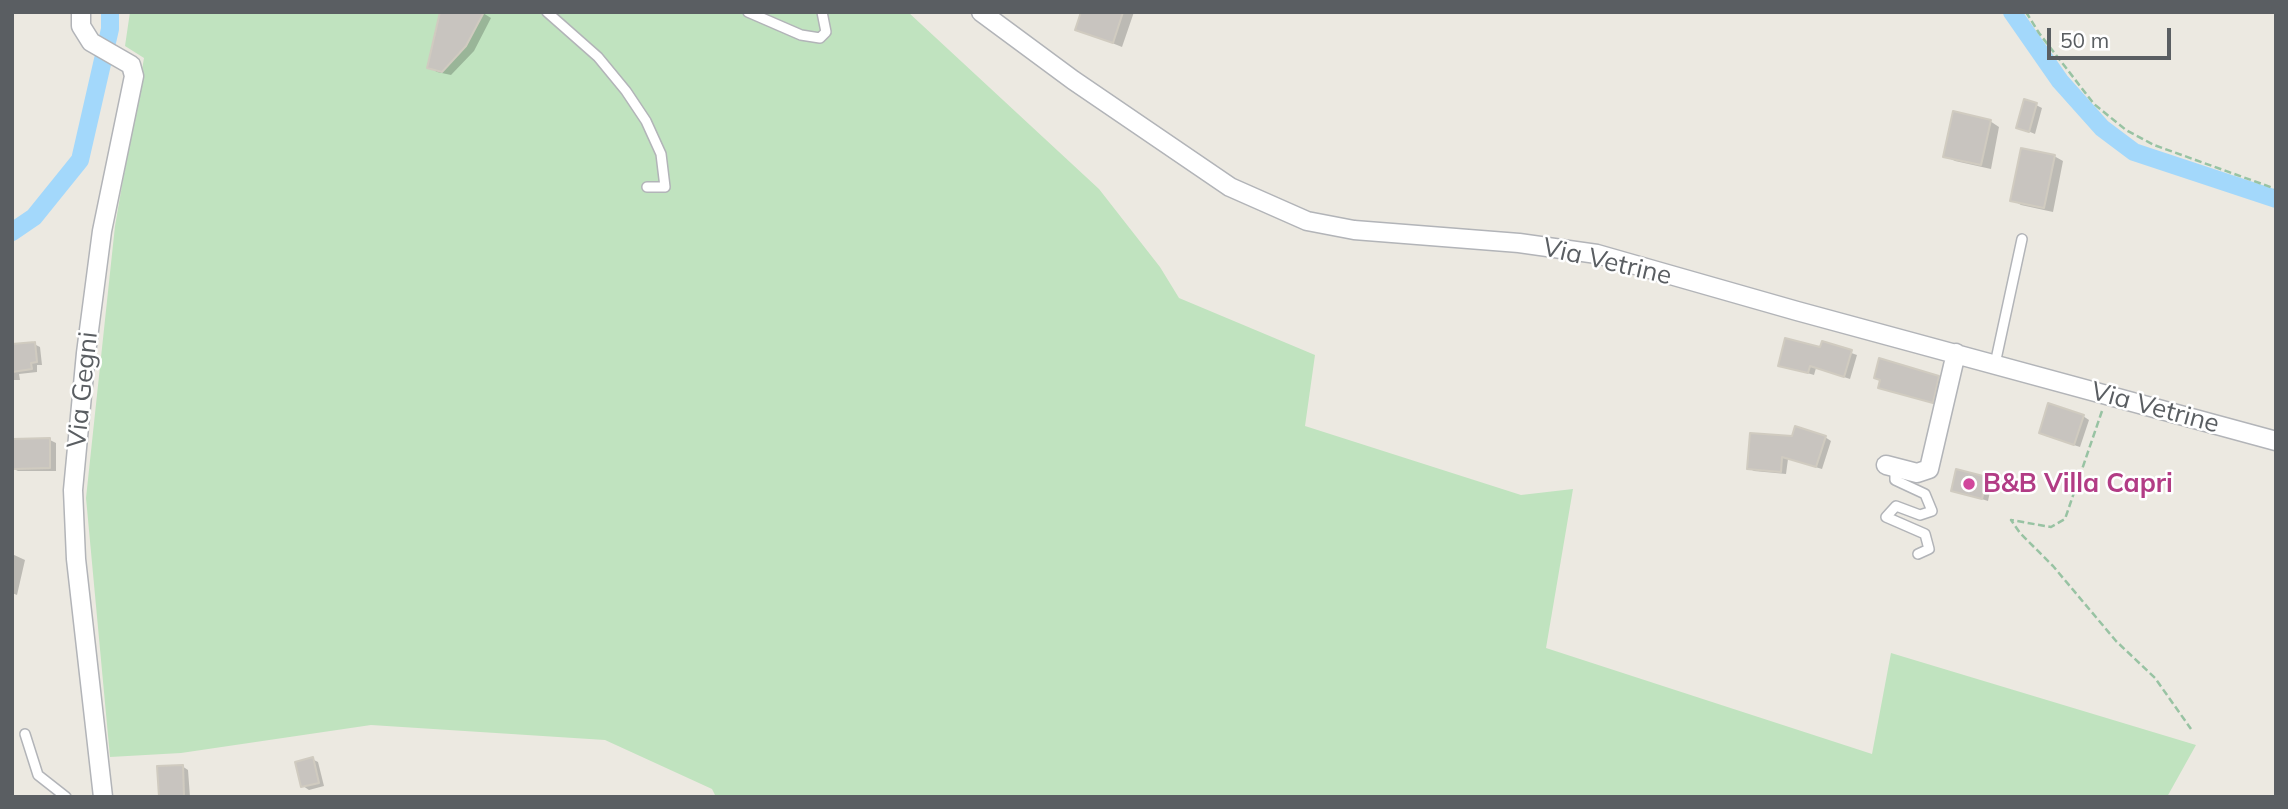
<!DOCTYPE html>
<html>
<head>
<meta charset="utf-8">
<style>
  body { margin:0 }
  #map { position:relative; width:2288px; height:809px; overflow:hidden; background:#ece9e1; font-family:Mulish,sans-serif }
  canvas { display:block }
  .frame { position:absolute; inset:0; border:14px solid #5a5e62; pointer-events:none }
  .scale { position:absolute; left:2047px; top:28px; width:124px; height:32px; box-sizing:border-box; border:4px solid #5a5e62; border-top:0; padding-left:9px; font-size:21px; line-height:24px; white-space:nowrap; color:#5a5e62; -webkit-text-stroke:5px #fff; paint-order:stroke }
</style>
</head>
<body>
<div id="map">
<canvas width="2288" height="809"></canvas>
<div class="frame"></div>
<div class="scale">50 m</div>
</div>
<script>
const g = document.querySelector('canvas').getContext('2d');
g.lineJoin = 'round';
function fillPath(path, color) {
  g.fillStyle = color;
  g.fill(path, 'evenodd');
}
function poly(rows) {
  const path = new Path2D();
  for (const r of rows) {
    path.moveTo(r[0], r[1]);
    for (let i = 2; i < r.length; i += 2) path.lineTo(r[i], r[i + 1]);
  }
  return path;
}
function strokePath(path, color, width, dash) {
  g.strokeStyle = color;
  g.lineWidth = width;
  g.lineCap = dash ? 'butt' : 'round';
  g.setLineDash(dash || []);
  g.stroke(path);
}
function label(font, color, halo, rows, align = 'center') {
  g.font = font + ' Mulish,sans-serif';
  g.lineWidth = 5;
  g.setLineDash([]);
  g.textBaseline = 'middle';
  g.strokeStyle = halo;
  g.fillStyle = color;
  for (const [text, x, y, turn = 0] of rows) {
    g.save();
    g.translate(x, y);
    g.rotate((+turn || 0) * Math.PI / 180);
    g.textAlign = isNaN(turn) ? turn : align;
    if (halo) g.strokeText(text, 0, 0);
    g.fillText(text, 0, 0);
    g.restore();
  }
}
fillPath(poly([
  [130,12,908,12,1099,189,1160,267,1179,298,1315,355,1305,426,1521,495,1573,489,1546,648,1872,754,1891,653,2196,745,2167,797,716,797,712,789,605,740,371,725,181,753,110,757,86,498,115,226,144,58,125,46]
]), '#c0e3bf');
fillPath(poly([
  [1083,12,1134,12,1122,47,1077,29],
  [483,13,491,18,474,51,451,75,437,72,429,67],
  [2036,105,2042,108,2035,134,2018,127],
  [1990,121,1999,127,1991,169,1955,161,1945,156],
  [2054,156,2063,161,2053,212,2021,205,2012,200],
  [1823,343,1857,355,1850,379,1816,368,1814,375,1780,365,1821,349],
  [34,344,40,347,42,365,37,365,37,372,19,374,20,380,12,380,12,351],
  [1938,378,1944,381,1938,405,1880,387],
  [2083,416,2089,420,2080,447,2046,436],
  [1825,437,1831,441,1822,469,1788,459,1786,474,1754,471,1748,468],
  [50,440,56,443,56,471,18,471,12,468],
  [1987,478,1992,482,1988,501,1953,490],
  [12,554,25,560,17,595,12,593],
  [312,759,318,762,324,786,309,790,303,786],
  [182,766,188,770,190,797,160,797]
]), '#0003');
strokePath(poly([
  [2012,12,2060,81,2102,128,2134,152,2276,199],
  [12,232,34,217,80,160,110,29,110,12]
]), '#a3d8fb', 18);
const building = poly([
  [440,12,484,12,466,46,442,72,427,68,440,12],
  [1081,12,1123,12,1113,43,1075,30,1081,12],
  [2024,99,2037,103,2029,132,2016,128,2024,99],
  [1953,111,1991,120,1981,165,1943,157,1953,111],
  [2021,148,2055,155,2044,208,2010,201,2021,148],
  [1785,338,1820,347,1822,341,1852,350,1844,377,1810,366,1808,373,1778,366,1785,338],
  [35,342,37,362,31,363,32,369,12,372,12,344,35,342],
  [1879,358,1939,376,1933,403,1878,388,1880,380,1874,378,1879,358],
  [2048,403,2084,415,2074,445,2039,433,2048,403],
  [1795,426,1826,436,1816,467,1782,457,1781,472,1747,469,1750,433,1792,436,1795,426],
  [50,438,50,468,12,469,12,439,50,438],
  [1956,469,1987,477,1982,499,1951,491,1956,469],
  [313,757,319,783,301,787,295,762,313,757],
  [183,765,184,797,159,797,157,766,183,765]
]);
fillPath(building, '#c8c4bf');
strokePath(building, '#d0cbc0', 2);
const service = poly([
  [547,12,598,57,626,91,646,121,661,154,665,187,647,187],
  [748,12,801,35,820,38,826,32,822,12],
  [1995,364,2022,239],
  [1895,467,1895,480,1925,494,1932,511,1920,515,1896,506,1886,517,1925,534,1929,549,1918,554],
  [25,734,38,775,66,797]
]);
const minor = poly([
  [81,12,81,26,91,42,131,65,134,76,102,231,86,353,73,490,76,559,103,797],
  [981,12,1073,80,1230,187,1307,221,1354,230,1519,243,1597,254,1797,311,2276,441],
  [1886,465,1917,473,1929,469,1956,353]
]);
strokePath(service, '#b2b4b8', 12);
strokePath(minor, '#b2b4b8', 21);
strokePath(poly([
  [2026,12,2039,33,2094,104,2126,130,2154,145,2276,189],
  [2102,411,2065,519,2051,527,2011,520,2020,533,2053,566,2116,641,2155,678,2191,729]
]), '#98c3a3', 2.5, [7, 3.5]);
strokePath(service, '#fff', 9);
strokePath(minor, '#fff', 18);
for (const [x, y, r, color] of [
  [1969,484,7,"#d1479c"]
]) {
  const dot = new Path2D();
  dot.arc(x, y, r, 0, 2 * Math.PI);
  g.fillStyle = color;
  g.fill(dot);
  strokePath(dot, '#fff', 2.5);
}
label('26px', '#5a5e62', '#fff', [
  ["Via Vetrine",1607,262,13],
  ["Via Gegni",83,390,-84],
  ["Via Vetrine",2155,408,15]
]);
label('bold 26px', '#b23c85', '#fff', [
  ["B&B Villa Capri",1983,484]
], 'left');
</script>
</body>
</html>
